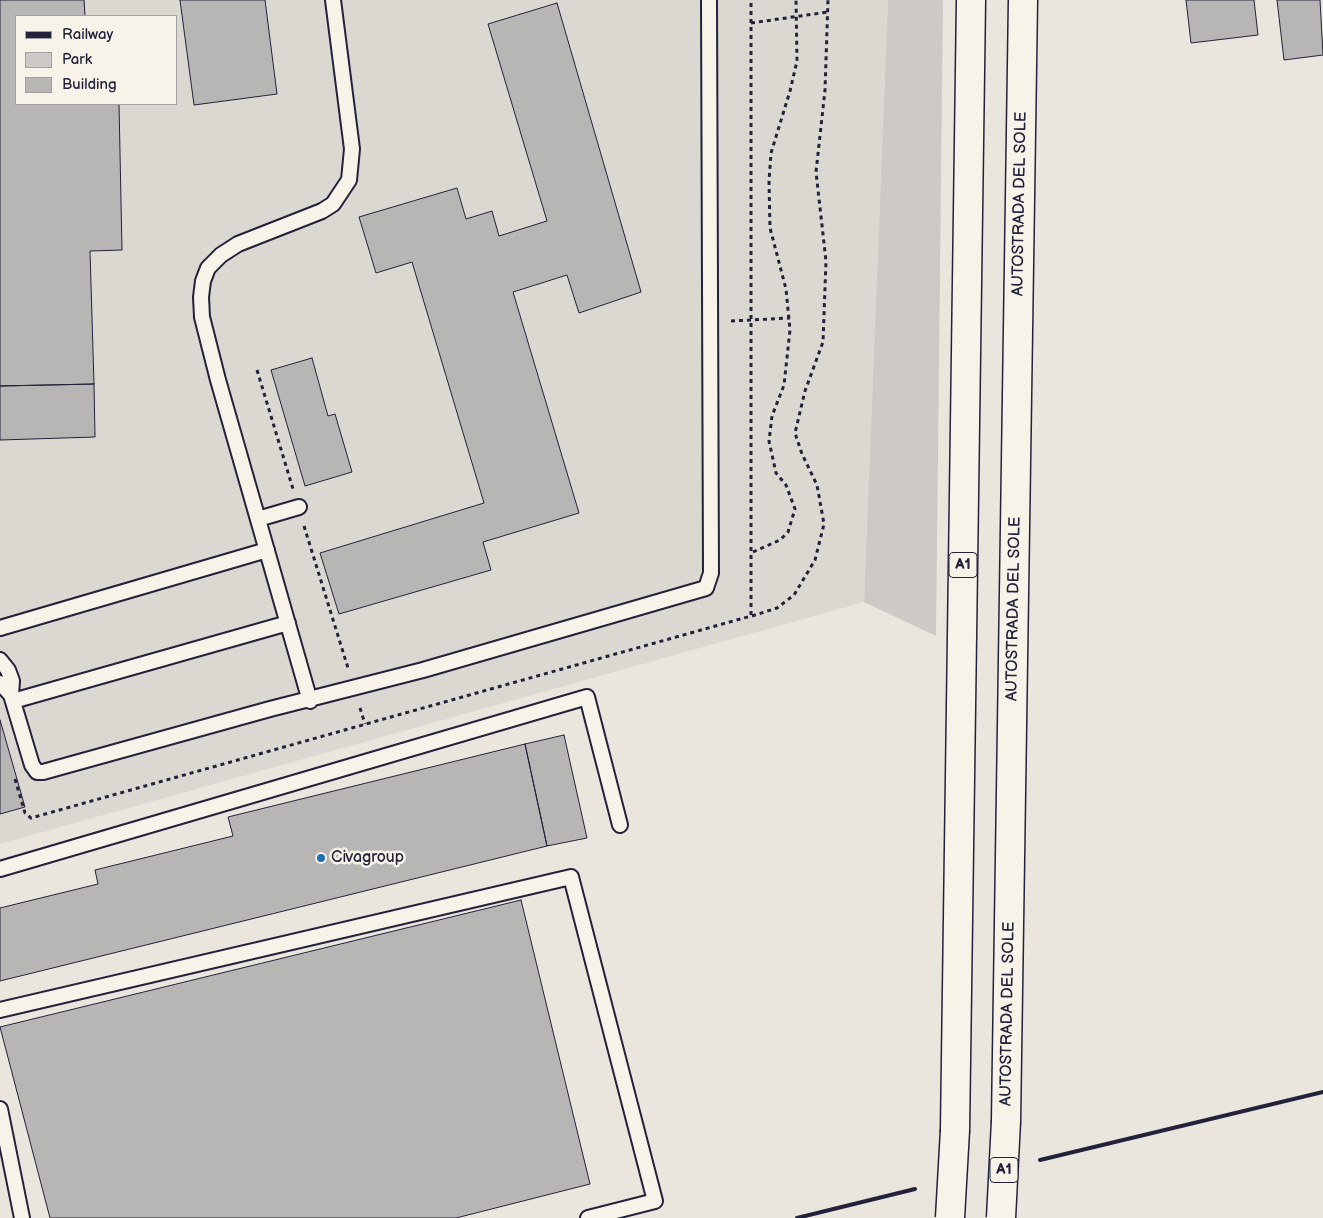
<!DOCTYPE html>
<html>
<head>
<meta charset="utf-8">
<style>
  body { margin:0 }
  #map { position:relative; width:1323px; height:1218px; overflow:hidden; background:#eae6de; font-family:"Balsamiq Sans",sans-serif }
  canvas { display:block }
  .legend { position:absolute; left:15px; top:15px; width:162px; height:90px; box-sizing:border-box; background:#f7f3e8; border:1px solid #a29fa3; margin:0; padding:6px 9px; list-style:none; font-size:15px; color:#22223b }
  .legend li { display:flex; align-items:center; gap:10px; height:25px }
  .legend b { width:25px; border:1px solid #a29fa3 }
</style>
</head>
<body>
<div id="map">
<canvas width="1323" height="1218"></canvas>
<ul class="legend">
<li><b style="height:6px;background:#22223b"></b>Railway</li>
<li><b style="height:14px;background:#cdc9c6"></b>Park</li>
<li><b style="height:14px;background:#b8b6b5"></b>Building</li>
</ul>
</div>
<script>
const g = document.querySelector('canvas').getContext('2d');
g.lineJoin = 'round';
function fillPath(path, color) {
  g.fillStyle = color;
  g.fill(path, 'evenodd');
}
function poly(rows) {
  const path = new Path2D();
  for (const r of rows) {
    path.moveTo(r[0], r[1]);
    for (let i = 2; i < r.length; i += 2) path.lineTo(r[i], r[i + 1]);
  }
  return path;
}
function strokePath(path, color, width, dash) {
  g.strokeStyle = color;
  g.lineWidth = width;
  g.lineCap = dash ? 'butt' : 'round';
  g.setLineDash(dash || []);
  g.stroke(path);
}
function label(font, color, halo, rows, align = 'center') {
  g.font = font + ' "Balsamiq Sans",sans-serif';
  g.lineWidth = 5;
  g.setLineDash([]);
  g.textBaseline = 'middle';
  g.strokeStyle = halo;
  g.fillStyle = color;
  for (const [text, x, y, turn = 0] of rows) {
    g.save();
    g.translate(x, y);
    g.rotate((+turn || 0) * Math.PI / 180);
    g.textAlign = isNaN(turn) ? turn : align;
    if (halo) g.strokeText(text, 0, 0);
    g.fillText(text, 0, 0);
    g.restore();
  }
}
fillPath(poly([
  [0,0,888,0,864,602,0,844],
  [16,16,176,16,176,104,16,104]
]), '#dbd8d2');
fillPath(poly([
  [888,0,943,0,936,636,864,602]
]), '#cdc9c6');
const building = poly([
  [0,0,84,0,85,16,16,16,16,104,119,104,122,250,90,251,94,384,0,386,0,0],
  [180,0,265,0,277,94,194,105,180,0],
  [1186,0,1254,0,1258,35,1191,43,1186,0],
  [1277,0,1320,0,1323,55,1284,60,1277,0],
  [557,3,641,292,579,313,567,275,513,292,579,513,483,542,491,570,339,614,320,553,484,503,412,262,376,273,359,217,457,188,466,219,492,211,499,236,547,221,488,24,557,3],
  [312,358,328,416,335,414,352,472,305,486,271,370,312,358],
  [94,384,95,437,0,440,0,386,94,384],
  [0,720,25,807,0,814,0,720],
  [564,735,587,838,547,846,525,744,564,735],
  [525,744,547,846,0,981,0,908,98,884,95,870,233,836,228,817,525,744],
  [521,900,590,1184,456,1218,50,1218,0,1027,521,900]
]);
fillPath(building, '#b8b6b5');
strokePath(building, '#22223b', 1);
const lane = poly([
  [258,519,299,507],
  [0,628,267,550],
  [0,660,8,670,12,681,11,695,0,683],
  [11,695,32,765,37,772,43,772,270,709,423,670,706,588,711,573,709,0],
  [13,701,288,623],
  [310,701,218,380,202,317,201,297,203,281,208,268,221,255,238,244,322,211,333,204,349,180,352,149,333,0],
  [0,869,587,697,620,825],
  [0,1010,571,877,655,1201,588,1218],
  [0,1109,22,1218]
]);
const highway = poly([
  [1006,1121,1023,0],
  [955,1130,971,0]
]);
strokePath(lane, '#22223b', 18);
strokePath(highway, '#22223b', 31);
strokePath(poly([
  [751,23,828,12],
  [731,321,790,318],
  [257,370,293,489],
  [304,526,348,668],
  [753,552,780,540,788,532,795,509,786,485,776,473,769,441,772,416,784,385,790,330,786,289,770,228,769,181,771,153,790,91,797,61,796,0],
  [752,616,777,608,794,595,815,560,824,524,817,485,802,454,795,433,805,391,823,342,826,261,816,172,825,90,828,0],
  [360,708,365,724],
  [15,779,25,813,31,818,751,616,751,0]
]), '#22223b', 3, [4, 4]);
strokePath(lane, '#f7f3e8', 14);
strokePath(highway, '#f7f3e8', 28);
strokePath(poly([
  [1040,1160,1323,1092],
  [797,1218,915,1189]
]), '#22223b', 4);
const highwayBridge = poly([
  [950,1218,955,1130],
  [1001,1218,1006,1121]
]);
strokePath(highwayBridge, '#22223b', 31, []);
strokePath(highwayBridge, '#f7f3e8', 28);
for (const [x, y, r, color] of [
  [321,858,5,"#1f6fb2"]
]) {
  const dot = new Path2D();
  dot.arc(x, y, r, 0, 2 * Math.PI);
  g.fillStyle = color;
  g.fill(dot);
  strokePath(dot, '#f7f3e8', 2);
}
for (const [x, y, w] of [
  [963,565,28],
  [1004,1170,28]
]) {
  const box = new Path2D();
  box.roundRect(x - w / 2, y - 12.5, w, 25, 4);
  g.fillStyle = '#f7f3e8';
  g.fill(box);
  strokePath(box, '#22223b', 1);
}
label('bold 15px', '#22223b', null, [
  ["A1",963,565],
  ["A1",1004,1170]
]);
label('16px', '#22223b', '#f7f3e8', [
  ["AUTOSTRADA DEL SOLE",1020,204,-89],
  ["AUTOSTRADA DEL SOLE",1014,609,-89],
  ["AUTOSTRADA DEL SOLE",1008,1014,-89]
]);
label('16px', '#22223b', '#f7f3e8', [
  ["Civagroup",331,858]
], 'left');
</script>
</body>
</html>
